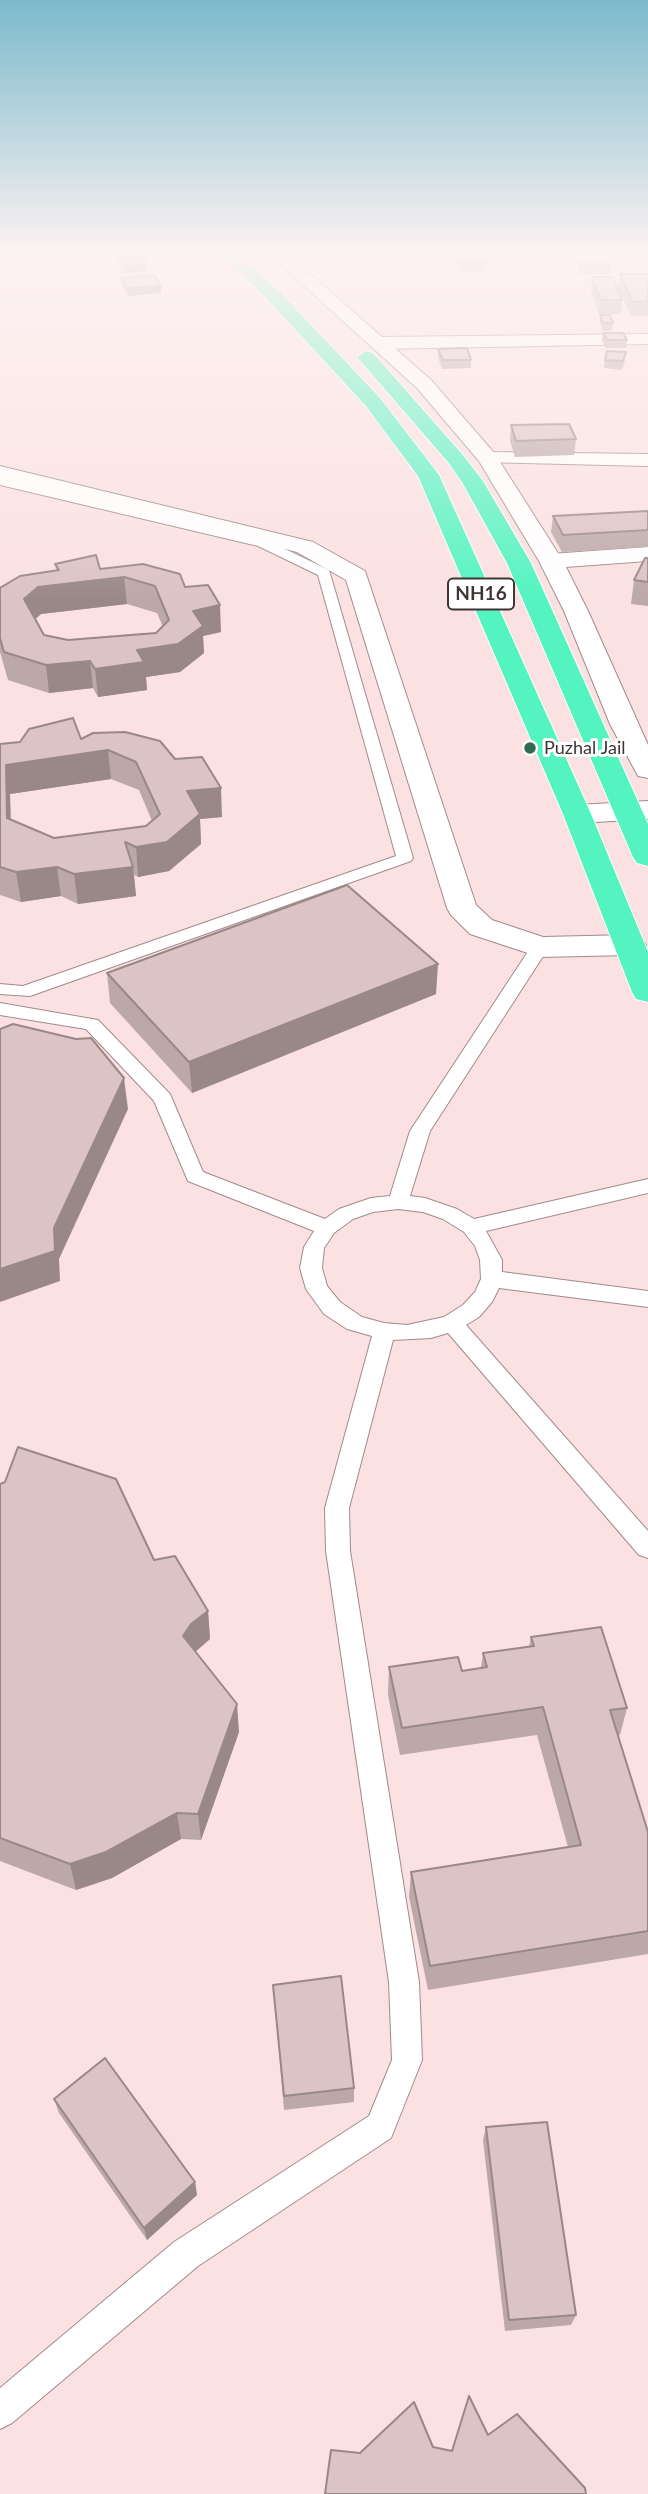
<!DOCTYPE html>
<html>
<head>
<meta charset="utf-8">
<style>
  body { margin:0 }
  canvas { display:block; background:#fbe1e2 }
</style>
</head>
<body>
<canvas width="648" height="2494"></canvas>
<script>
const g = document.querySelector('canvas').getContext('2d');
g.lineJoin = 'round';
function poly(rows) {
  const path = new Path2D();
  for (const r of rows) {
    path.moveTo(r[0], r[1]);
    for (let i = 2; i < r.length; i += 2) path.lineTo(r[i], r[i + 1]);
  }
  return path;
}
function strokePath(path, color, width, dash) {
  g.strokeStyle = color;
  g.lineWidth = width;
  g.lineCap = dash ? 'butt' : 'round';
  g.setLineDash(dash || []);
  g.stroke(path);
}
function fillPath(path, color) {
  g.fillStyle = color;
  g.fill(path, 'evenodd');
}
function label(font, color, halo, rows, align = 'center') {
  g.font = font + ' Lato,sans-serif';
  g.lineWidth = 6;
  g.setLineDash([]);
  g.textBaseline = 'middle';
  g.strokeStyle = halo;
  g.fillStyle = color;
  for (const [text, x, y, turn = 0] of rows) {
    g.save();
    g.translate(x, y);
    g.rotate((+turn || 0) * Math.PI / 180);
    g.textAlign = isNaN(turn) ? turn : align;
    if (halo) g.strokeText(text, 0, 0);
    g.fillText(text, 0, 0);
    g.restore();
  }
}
const service = poly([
  [0,477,266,540,329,570,413,858,411,861,30,996,0,994,0,984,23,986,396,856,318,575,258,546,0,485,0,477],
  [540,942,549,947,430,1131,410,1196,425,1198,457,1209,474,1219,648,1179,648,1193,486,1231,502,1260,502,1272,648,1291,648,1307,499,1288,492,1302,479,1317,466,1325,648,1531,648,1558,639,1555,448,1333,431,1338,393,1340,349,1508,350,1551,419,1982,422,2060,391,2138,198,2266,12,2423,0,2429,0,2388,174,2242,369,2116,392,2060,389,1982,326,1551,325,1508,372,1336,347,1329,324,1314,306,1289,300,1268,304,1247,314,1231,188,1181,154,1101,86,1029,0,1015,0,1003,98,1020,170,1094,203,1172,325,1219,339,1209,371,1198,390,1196,410,1131,531,947,540,942],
  [398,1209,423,1212,443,1219,464,1232,475,1246,480,1260,481,1279,475,1292,463,1305,444,1317,407,1325,384,1323,362,1317,340,1302,327,1286,322,1268,324,1248,334,1233,353,1219,373,1212,398,1209]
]);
const minor = poly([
  [273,252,310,252,308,255,279,260,273,258,271,255,273,252],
  [648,334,648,344,380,349,371,343,380,337,648,334],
  [488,452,648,454,648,466,481,462,478,458,481,454,488,452],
  [0,466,313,542,365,571,476,905,492,920,543,937,630,935,641,938,646,945,641,952,630,955,540,957,470,934,451,915,447,908,346,580,297,552,0,478,0,466],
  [648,547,648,561,551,568,543,566,539,561,543,556,551,554,648,547]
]);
const tertiary = poly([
  [267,252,285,252,431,380,495,454,563,561,588,611,648,745,648,778,638,776,610,724,564,611,539,561,479,461,417,388,267,252],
  [648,801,648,819,577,823,567,820,563,814,567,808,577,805,648,801]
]);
const trunk = poly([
  [219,252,236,252,281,293,380,398,439,475,591,814,648,952,648,1002,636,999,632,992,563,814,418,476,366,406,269,301,219,252],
  [366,351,373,353,462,454,483,481,531,563,648,824,648,866,637,863,633,857,507,563,462,482,448,462,357,357,366,351]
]);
strokePath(service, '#a28a8b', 2);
strokePath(minor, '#a28a8b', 2);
strokePath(tertiary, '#a28a8b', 2);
strokePath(trunk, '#fff', 2);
fillPath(service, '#fff');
fillPath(minor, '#fff');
fillPath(tertiary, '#fff');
fillPath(trunk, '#53f4c0');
fillPath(poly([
  [117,258,146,271,123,273,117,266],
  [458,259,486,264,485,271,459,271,457,267],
  [579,262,610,266,609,274,580,274,579,269],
  [620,274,648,274,648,316,631,316,618,288],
  [592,277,622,300,621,314,599,314,591,291],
  [121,278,161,286,161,293,128,296,122,286],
  [600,315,613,323,612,331,603,331,600,323],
  [603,333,627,340,626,348,606,348,602,341],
  [438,349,471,360,471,368,442,369,438,357],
  [605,360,625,360,622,370,604,368],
  [511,425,576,439,574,455,515,457,510,441],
  [648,511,648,547,562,552,551,532,553,516],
  [648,558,648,606,631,604,634,580],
  [55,564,100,569,185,587,221,632,203,636,204,653,180,672,146,677,147,690,98,697,93,688,49,693,8,680,0,652,0,588,56,570],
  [127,604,157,613,163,627,156,633,68,640,44,635,35,619,41,614],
  [93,733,222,817,200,819,201,844,169,871,138,877,134,875,136,896,78,904,61,896,21,902,0,895,0,744,81,739],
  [111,779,139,790,152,821,146,826,54,838,11,820,10,794],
  [107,973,436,994,192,1093,110,1003],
  [0,1484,154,1560,208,1611,210,1639,195,1652,239,1732,201,1840,181,1839,112,1878,76,1890,0,1861],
  [531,1637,627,1708,620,1735,618,1735,648,1832,648,1954,428,1990,409,1897,411,1872,568,1847,537,1735,400,1755,388,1695,389,1667,462,1671,481,1668,483,1653,529,1647],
  [273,1985,354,2088,354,2102,284,2110],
  [54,2099,195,2182,197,2195,147,2240,59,2113],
  [486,2127,576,2315,571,2325,505,2331,483,2140]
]), '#bda8a9');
fillPath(poly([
  [146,263,146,271,123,273,122,265],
  [161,286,161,293,128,296,128,288],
  [124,577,127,604,41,614,28,626,24,599,38,587],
  [220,605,221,632,203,636,204,653,180,672,146,677,147,690,98,697,95,669,193,611],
  [90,661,93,688,49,693,46,665],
  [108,750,111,779,10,794,11,848,7,818,6,765],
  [221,788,222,817,200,819,201,844,169,871,138,877,136,847,187,791],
  [57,867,61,896,21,902,16,872],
  [133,867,136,896,78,904,74,874],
  [438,964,436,994,192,1093,189,1062],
  [124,1078,128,1109,59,1259,60,1281,0,1302,0,1269,54,1228],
  [208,1611,210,1639,194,1653,183,1636,191,1624],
  [237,1704,239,1732,201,1840,198,1814],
  [177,1813,181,1839,112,1878,76,1890,70,1864],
  [195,2182,197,2195,147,2240,144,2228]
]), '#9a8889');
const building = poly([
  [140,256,146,263,122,265,117,258,140,256],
  [458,259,484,259,486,264,459,264,458,259],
  [579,262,608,262,610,266,581,266,579,262],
  [620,274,648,274,648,301,633,302,620,274],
  [154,275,161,286,128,288,121,278,154,275],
  [592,277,613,277,622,300,601,300,592,277],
  [600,315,610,315,613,323,603,323,600,315],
  [603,333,623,333,627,340,607,340,603,333],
  [467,348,471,360,443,360,438,349,467,348],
  [607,351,626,352,623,361,605,360,607,351],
  [569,424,576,439,516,441,511,425,569,424],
  [648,511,648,530,563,535,553,516,648,511],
  [96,555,100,569,143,564,180,574,185,587,208,585,220,605,193,611,203,626,178,644,137,650,144,662,95,669,90,661,46,665,4,652,0,638,0,588,20,576,59,570,55,564,96,555],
  [124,577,155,586,169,620,156,633,68,640,44,635,24,599,38,587,124,577],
  [645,558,648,558,648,582,634,580,645,558],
  [73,718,81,739,93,733,125,732,160,741,175,759,202,757,221,788,187,791,200,814,167,842,136,847,125,842,133,867,74,874,57,867,16,872,0,867,0,744,20,742,29,729,73,718],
  [108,750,136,762,160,814,146,826,54,838,7,818,6,765,108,750],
  [347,885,438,964,189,1062,107,973,347,885],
  [13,1024,76,1039,91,1038,124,1078,54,1228,55,1251,0,1269,0,1029,13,1024],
  [18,1447,116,1479,154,1560,175,1556,208,1611,191,1624,183,1636,237,1704,198,1814,177,1813,106,1852,70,1864,0,1838,0,1484,5,1482,18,1447],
  [601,1627,627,1708,610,1710,648,1832,648,1931,430,1966,411,1872,581,1845,543,1707,402,1728,389,1667,458,1657,462,1671,487,1667,483,1653,534,1646,531,1637,601,1627],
  [341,1976,354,2088,284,2096,273,1985,341,1976],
  [105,2058,195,2182,144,2228,54,2099,105,2058],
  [547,2122,576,2315,509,2320,486,2127,547,2122],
  [469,2396,488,2435,517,2414,585,2488,586,2494,325,2494,331,2450,360,2453,414,2402,433,2447,452,2451,469,2396]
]);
fillPath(building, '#dcc3c4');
strokePath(building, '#9a8889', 2);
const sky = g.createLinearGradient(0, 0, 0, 601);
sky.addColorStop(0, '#7bbacc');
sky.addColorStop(0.42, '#fdf2f2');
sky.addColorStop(1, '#fdf2f200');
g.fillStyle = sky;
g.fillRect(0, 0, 648, 601);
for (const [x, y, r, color] of [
  [530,748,7,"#316a52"]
]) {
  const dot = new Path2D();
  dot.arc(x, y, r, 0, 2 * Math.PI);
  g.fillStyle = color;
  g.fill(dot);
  strokePath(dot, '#fff', 2.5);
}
label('18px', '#3f3535', '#fff', [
  ["Puzhal Jail",544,748]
], 'left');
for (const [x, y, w] of [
  [481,594,66]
]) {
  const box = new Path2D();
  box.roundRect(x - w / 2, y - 15.5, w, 31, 5);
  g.fillStyle = '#fff';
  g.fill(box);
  strokePath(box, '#3f3535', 2);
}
label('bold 19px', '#3f3535', null, [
  ["NH16",481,594]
]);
</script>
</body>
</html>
